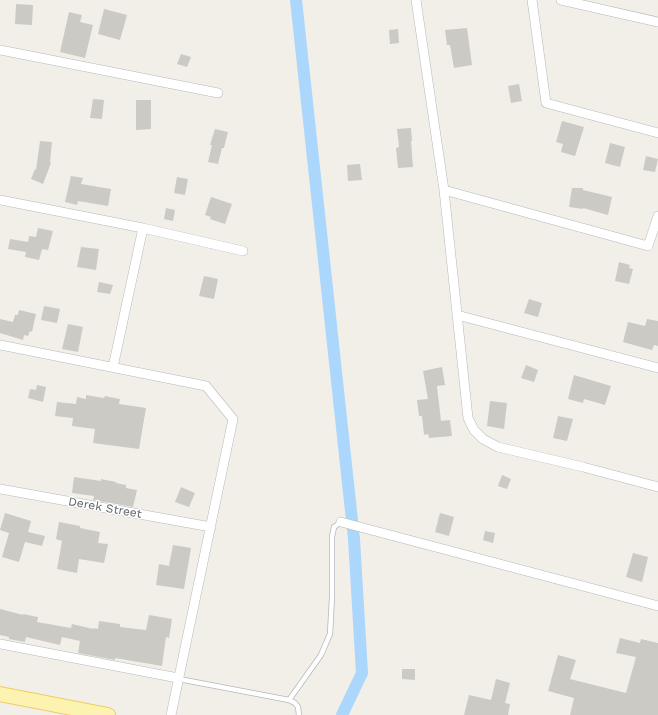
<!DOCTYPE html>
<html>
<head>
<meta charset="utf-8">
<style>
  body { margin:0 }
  canvas { display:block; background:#f1efe8 }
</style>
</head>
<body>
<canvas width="658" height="715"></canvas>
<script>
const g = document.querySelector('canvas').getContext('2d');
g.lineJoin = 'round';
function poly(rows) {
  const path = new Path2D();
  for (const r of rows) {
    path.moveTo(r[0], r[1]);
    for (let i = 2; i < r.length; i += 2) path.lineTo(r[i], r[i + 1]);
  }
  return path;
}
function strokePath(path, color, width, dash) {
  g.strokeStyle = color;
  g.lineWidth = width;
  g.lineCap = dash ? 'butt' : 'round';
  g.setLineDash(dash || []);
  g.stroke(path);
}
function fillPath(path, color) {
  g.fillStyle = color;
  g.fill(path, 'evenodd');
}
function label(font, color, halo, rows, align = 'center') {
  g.font = font + ' "Work Sans",sans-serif';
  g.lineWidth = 3;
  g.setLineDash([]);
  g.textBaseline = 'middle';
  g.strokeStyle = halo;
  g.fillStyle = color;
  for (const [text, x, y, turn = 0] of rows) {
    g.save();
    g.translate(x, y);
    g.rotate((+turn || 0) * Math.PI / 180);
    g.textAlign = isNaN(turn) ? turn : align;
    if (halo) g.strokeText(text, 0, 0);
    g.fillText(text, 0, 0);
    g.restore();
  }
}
strokePath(poly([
  [296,0,354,539,362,673,342,715]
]), '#acd7fd', 12);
fillPath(poly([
  [16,4,33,5,32,25,15,24],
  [104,9,127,15,120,40,98,34],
  [69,12,82,15,80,22,93,25,85,58,60,52],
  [467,28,472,65,454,68,450,45,447,45,445,30],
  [398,29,399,43,390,44,389,30],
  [181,54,191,57,187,67,177,64],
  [519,84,522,101,511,103,508,86],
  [93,99,104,100,102,119,90,118],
  [136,100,151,100,151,129,136,130],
  [562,121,584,127,575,156,561,152,563,144,556,142],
  [411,128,412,141,411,141,413,167,398,168,396,148,399,147,397,129],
  [215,129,228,132,224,148,222,148,218,164,208,162,212,145,210,145],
  [40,141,52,142,50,162,51,163,43,184,31,179,35,169,36,170],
  [610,143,625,147,620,167,605,163],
  [646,156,658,159,655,172,643,170],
  [360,164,362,180,348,181,347,165],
  [71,176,83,178,81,184,111,189,108,206,78,201,77,205,65,202],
  [177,177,188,179,185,195,174,193],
  [572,188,583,188,583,190,612,197,608,215,583,208,583,209,569,207],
  [211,197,232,204,225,224,210,219,211,217,205,215],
  [166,208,175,210,173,221,164,219],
  [38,228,53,231,48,250,42,249,39,260,25,257,26,252,8,249,10,239,28,242,29,236,36,237],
  [81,247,99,249,96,270,77,267],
  [619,262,630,265,629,268,633,269,629,284,615,281],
  [204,276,218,279,214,299,199,296],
  [99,282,113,285,110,294,97,292],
  [529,299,542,303,538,317,524,313],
  [44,306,60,309,57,323,41,320],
  [19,310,36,314,32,332,30,331,28,336,24,335,23,340,0,333,0,319,13,322,15,315,18,315],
  [647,319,658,321,658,346,654,345,652,350,623,342,628,322,645,326],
  [68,324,83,327,78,352,62,349],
  [526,365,538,370,534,382,521,378],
  [442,367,445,385,437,386,441,421,450,420,452,436,429,438,428,434,424,435,422,416,419,416,417,400,428,399,423,371],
  [574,375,611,386,605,405,584,399,583,403,568,399],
  [37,385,46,387,43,402,28,398,30,389,36,390],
  [86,395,104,398,105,396,120,399,119,404,146,408,139,449,93,443,95,429,72,426,73,418,55,416,57,402,76,404,77,397,86,399],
  [490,401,507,403,504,429,487,426],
  [558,416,573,419,567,441,553,438],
  [502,475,511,479,507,489,498,486],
  [74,477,101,481,101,479,116,482,116,483,126,485,126,488,137,490,133,507,93,500,94,496,72,493],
  [181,487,195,493,189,507,175,502],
  [5,513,31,521,28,532,45,536,42,546,25,542,19,562,2,557,9,533,0,530],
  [440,513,454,517,449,536,435,532],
  [59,522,80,526,80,528,100,532,98,543,108,544,104,563,79,559,77,573,57,569,62,541,56,539],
  [485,531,495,533,493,543,483,540],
  [173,545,191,548,184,589,156,585,159,564,169,566],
  [633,553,648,557,642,582,626,577],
  [0,609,23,615,23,614,38,617,37,622,71,628,72,624,93,629,93,628,98,629,99,621,120,624,120,627,146,630,149,615,172,619,169,638,166,637,162,666,115,658,115,660,78,653,80,641,62,637,60,645,26,637,25,642,9,639,9,637,0,635],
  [620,638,640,643,641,639,658,643,658,715,570,715,574,698,548,691,558,655,576,660,570,679,626,693,636,657,616,653],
  [402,669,415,669,415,680,402,679],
  [496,679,510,683,505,703,510,704,508,715,464,715,469,695,491,700]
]), '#cccac5');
const service = poly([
  [179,679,289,700,295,703,298,707,299,715],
  [289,700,321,655,330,634,332,597,332,537,334,527,341,522]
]);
const minor = poly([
  [416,0,444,190,468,418,474,430,483,439,498,447,583,467,658,487],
  [532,0,546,103,658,133],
  [561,0,658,22],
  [0,50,218,93],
  [444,190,648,246,658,216],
  [0,200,143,228,243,251],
  [457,315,658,368],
  [0,345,206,386,233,419,171,715],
  [113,367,143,228],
  [0,489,211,527],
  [341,522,658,606],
  [0,644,178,678]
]);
const primary = poly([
  [0,694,108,715]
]);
strokePath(service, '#b5b8bc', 6);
strokePath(minor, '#b5b8bc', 10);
strokePath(primary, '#eecc64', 16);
strokePath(service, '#fff', 4.5);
strokePath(minor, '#fff', 9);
strokePath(primary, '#fdf3b1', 14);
label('12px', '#5f6368', '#fff', [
  ["Derek Street",105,508,10]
]);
</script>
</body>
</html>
